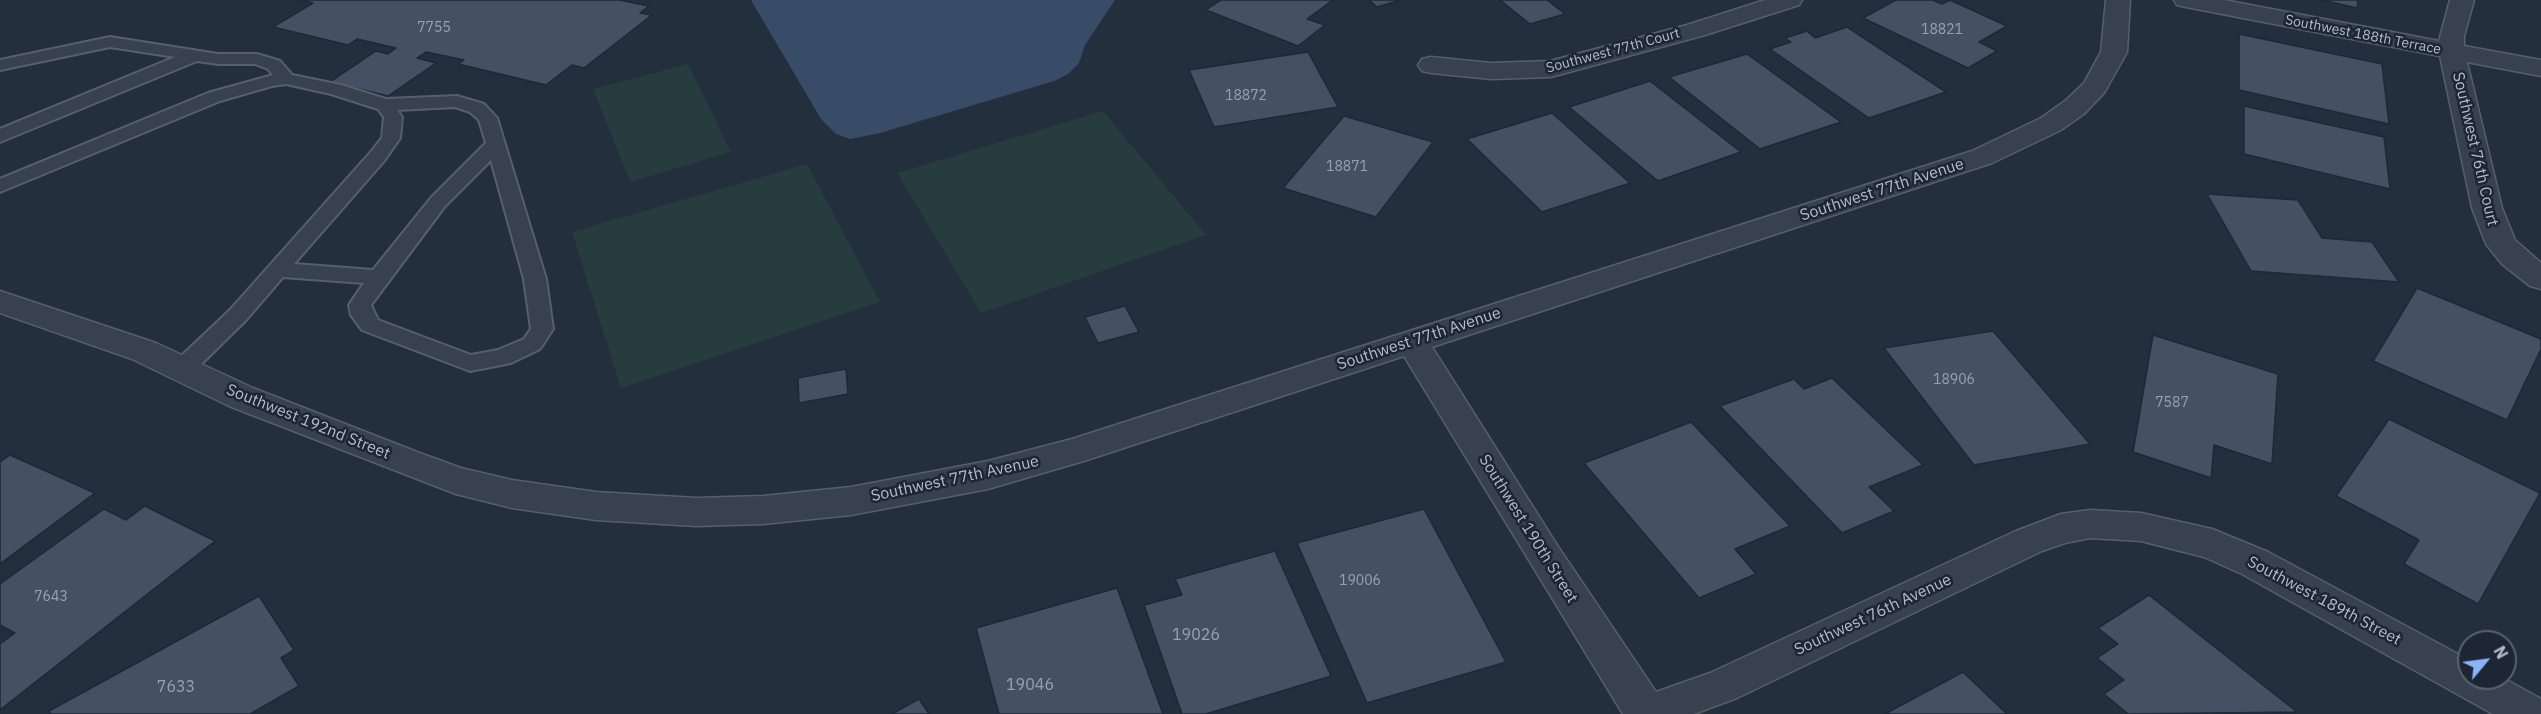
<!DOCTYPE html>
<html>
<head>
<meta charset="utf-8">
<style>
  body { margin:0 }
  #map { position:relative; width:2541px; height:714px; overflow:hidden; background:#242f3e; font-family:"IBM Plex Sans",sans-serif }
  canvas { display:block }
  .north { position:absolute; left:2457px; top:630px; width:60px; height:60px; box-sizing:border-box; background:#1d2633; border:2px solid #59626f; border-radius:50%; rotate:61deg; font-size:16px; font-weight:700; line-height:24px; text-align:center; color:#b4bcc9 }
  .north::after { content:''; display:block; margin:auto; width:21px; height:27px; background:#8ab4f8; clip-path:polygon(50% 0,100% 100%,50% 72%,0 100%) }
</style>
</head>
<body>
<div id="map">
<canvas width="2541" height="714"></canvas>
<div class="north">N</div>
</div>
<script>
const g = document.querySelector('canvas').getContext('2d');
g.lineJoin = 'round';
function fillPath(path, color) {
  g.fillStyle = color;
  g.fill(path, 'evenodd');
}
function poly(rows) {
  const path = new Path2D();
  for (const r of rows) {
    path.moveTo(r[0], r[1]);
    for (let i = 2; i < r.length; i += 2) path.lineTo(r[i], r[i + 1]);
  }
  return path;
}
function strokePath(path, color, width, dash) {
  g.strokeStyle = color;
  g.lineWidth = width;
  g.lineCap = dash ? 'butt' : 'round';
  g.setLineDash(dash || []);
  g.stroke(path);
}
function label(font, color, halo, rows, align = 'center') {
  g.font = font + ' "IBM Plex Sans",sans-serif';
  g.lineWidth = 5;
  g.setLineDash([]);
  g.textBaseline = 'middle';
  g.strokeStyle = halo;
  g.fillStyle = color;
  for (const [text, x, y, turn = 0] of rows) {
    g.save();
    g.translate(x, y);
    g.rotate((+turn || 0) * Math.PI / 180);
    g.textAlign = isNaN(turn) ? turn : align;
    if (halo) g.strokeText(text, 0, 0);
    g.fillText(text, 0, 0);
    g.restore();
  }
}
fillPath(poly([
  [688,64,731,152,630,182,593,89],
  [1103,111,1206,235,981,313,897,173],
  [807,164,880,302,621,388,572,232]
]), '#263c3f');
fillPath(poly([
  [751,0,1115,0,1085,45,1079,63,1068,74,1054,81,880,133,850,139,836,134,821,119]
]), '#394c67');
const building = poly([
  [299,0,619,0,649,6,640,13,652,15,584,68,572,65,546,85,458,64,464,60,426,52,417,58,436,63,388,96,330,82,376,51,388,54,396,48,357,39,348,45,273,27,313,3,299,0],
  [1221,0,1333,0,1307,19,1325,25,1298,46,1206,10,1221,0],
  [1369,0,1401,0,1377,7,1369,0],
  [1500,0,1547,0,1565,14,1530,24,1500,0],
  [1896,0,1932,0,1942,4,1950,0,2007,26,1979,42,1997,51,1968,68,1863,18,1896,0],
  [2322,0,2358,0,2357,8,2322,0],
  [1847,27,1946,92,1869,118,1770,49,1791,42,1785,38,1807,31,1815,38,1847,27],
  [2239,34,2382,64,2389,124,2239,90,2239,34],
  [1308,52,1338,107,1214,127,1189,70,1308,52],
  [1747,54,1841,122,1760,149,1669,77,1747,54],
  [1650,81,1741,152,1658,181,1569,107,1650,81],
  [2244,106,2384,137,2390,189,2244,154,2244,106],
  [1552,113,1630,183,1542,212,1467,139,1552,113],
  [1344,116,1433,142,1376,217,1283,188,1344,116],
  [2207,194,2298,200,2322,238,2372,242,2399,282,2251,271,2207,194],
  [2417,288,2541,339,2541,349,2507,420,2373,361,2417,288],
  [1125,306,1139,332,1098,343,1085,317,1125,306],
  [1993,331,2090,444,1974,465,1884,348,1993,331],
  [2153,335,2278,374,2272,464,2214,445,2211,478,2133,452,2153,335],
  [846,369,848,394,799,403,798,378,846,369],
  [1832,378,1923,465,1869,487,1894,511,1842,533,1720,406,1794,379,1804,389,1832,378],
  [2389,419,2540,493,2478,604,2404,564,2419,540,2336,496,2389,419],
  [1691,422,1790,526,1735,549,1756,574,1699,598,1584,463,1691,422],
  [10,455,95,493,0,564,0,462,10,455],
  [145,506,215,541,0,710,0,644,15,633,0,625,0,584,104,509,126,520,145,506],
  [1424,509,1506,662,1367,703,1297,543,1424,509],
  [1275,551,1331,676,1206,714,1182,714,1144,605,1182,595,1175,579,1275,551],
  [1117,588,1163,714,999,714,976,628,1117,588],
  [2149,595,2297,712,2128,714,2104,694,2124,680,2097,658,2118,644,2098,628,2149,595],
  [259,596,294,650,281,658,299,686,250,714,51,714,49,711,259,596],
  [1963,672,2007,714,1885,714,1963,672],
  [919,699,929,714,892,714,919,699]
]);
fillPath(building, '#455162');
strokePath(building, '#1f2835', 1.5);
const service = poly([
  [110,37,218,54,257,54,280,61,292,75,341,85,386,99,457,96,484,104,497,118,546,279,553,329,540,349,511,363,470,371,362,330,351,315,349,305,364,283,283,277,246,320,191,374,183,376,175,374,172,368,175,362,230,310,370,153,382,138,384,117,378,109,331,94,286,84,272,86,220,101,0,192,0,179,208,93,273,75,268,69,255,64,218,64,197,61,0,142,0,129,175,57,110,47,0,70,0,60,110,37],
  [455,107,470,112,479,120,486,143,431,198,373,270,294,264,384,161,400,138,402,117,397,110,455,107],
  [491,160,524,279,531,329,524,339,498,350,471,355,378,320,371,305,445,206,491,160]
]);
const minor = poly([
  [1765,0,1802,0,1799,5,1705,35,1551,77,1491,79,1431,73,1422,71,1418,65,1422,59,1431,57,1491,63,1550,61,1687,25,1765,0],
  [2106,0,2130,0,2127,52,2104,93,2085,113,2061,130,1992,163,1432,347,1557,545,1656,692,1710,673,2016,531,2061,514,2090,510,2141,513,2212,529,2268,552,2469,660,2469,678,2503,678,2541,699,2541,714,2493,714,2242,574,2204,557,2141,541,2090,538,2065,543,2042,551,1737,698,1694,714,1623,714,1404,356,1087,460,988,489,851,515,763,524,696,526,596,520,512,508,456,494,229,406,132,359,0,313,0,291,156,343,253,388,417,452,461,468,512,480,596,492,696,498,763,496,851,487,988,461,1072,439,1972,151,2041,118,2065,101,2084,83,2101,52,2106,0],
  [2174,0,2224,0,2439,41,2450,0,2474,0,2464,36,2464,46,2541,60,2541,76,2467,62,2502,208,2515,240,2541,263,2541,289,2530,286,2502,264,2486,244,2472,208,2440,56,2186,7,2177,5,2174,0]
]);
strokePath(service, '#565f6c', 4);
strokePath(minor, '#565f6c', 3);
fillPath(service, '#38414e');
fillPath(minor, '#38414e');
label('14px', '#98a1af', null, [
  ["7755",434,28],
  ["18821",1942,30],
  ["18872",1246,96],
  ["18871",1347,167],
  ["18906",1954,380],
  ["7587",2172,403],
  ["19006",1360,581],
  ["7643",51,597]
]);
label('14px', '#b4bcc9', '#1d2633', [
  ["Southwest 188th Terrace",2363,35,11],
  ["Southwest 77th Court",1613,51,-15]
]);
label('16px', '#b4bcc9', '#1d2633', [
  ["Southwest 76th Court",2475,149,77],
  ["Southwest 77th Avenue",1882,190,-18],
  ["Southwest 77th Avenue",1419,339,-18],
  ["Southwest 192nd Street",308,422,22],
  ["Southwest 77th Avenue",955,479,-12],
  ["Southwest 190th Street",1528,529,58],
  ["Southwest 189th Street",2324,601,28],
  ["Southwest 76th Avenue",1873,615,-25]
]);
label('16px', '#98a1af', null, [
  ["19026",1196,635],
  ["19046",1030,685],
  ["7633",176,687]
]);
</script>
</body>
</html>
